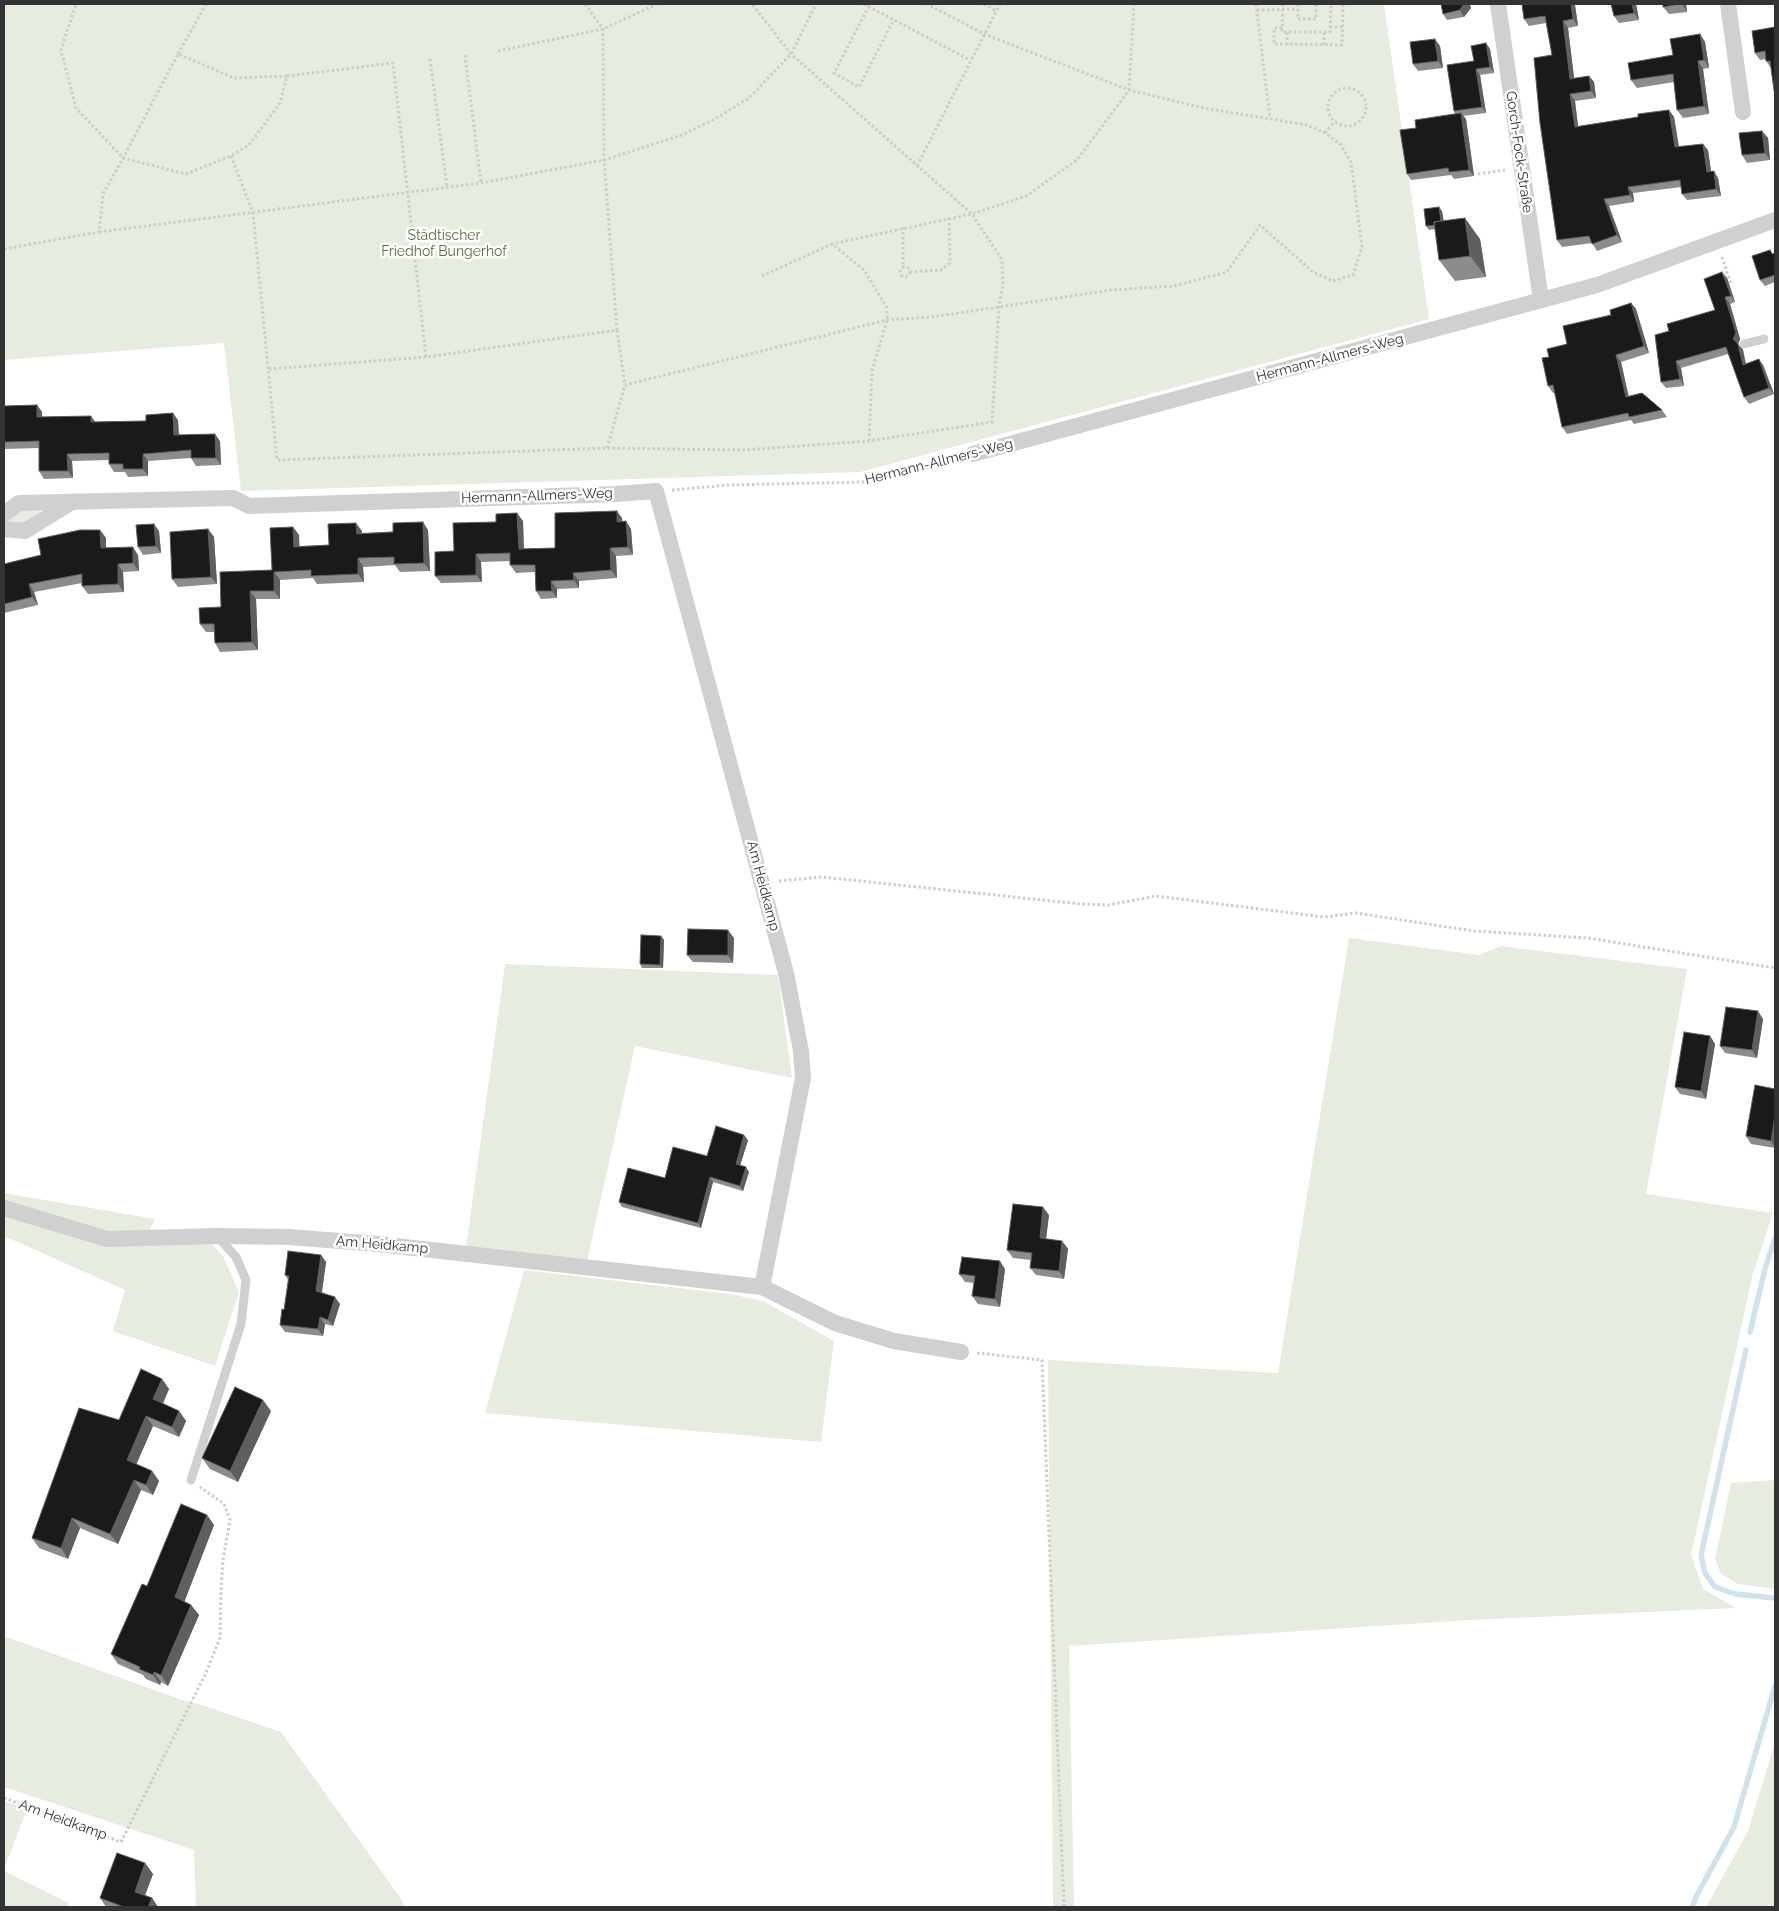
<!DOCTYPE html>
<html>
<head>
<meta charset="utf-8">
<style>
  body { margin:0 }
  #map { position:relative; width:1779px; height:1911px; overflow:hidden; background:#fff; font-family:Raleway,sans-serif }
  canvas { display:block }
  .frame { position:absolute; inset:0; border:5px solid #333; pointer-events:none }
</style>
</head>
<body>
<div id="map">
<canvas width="1779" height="1911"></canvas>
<div class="frame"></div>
</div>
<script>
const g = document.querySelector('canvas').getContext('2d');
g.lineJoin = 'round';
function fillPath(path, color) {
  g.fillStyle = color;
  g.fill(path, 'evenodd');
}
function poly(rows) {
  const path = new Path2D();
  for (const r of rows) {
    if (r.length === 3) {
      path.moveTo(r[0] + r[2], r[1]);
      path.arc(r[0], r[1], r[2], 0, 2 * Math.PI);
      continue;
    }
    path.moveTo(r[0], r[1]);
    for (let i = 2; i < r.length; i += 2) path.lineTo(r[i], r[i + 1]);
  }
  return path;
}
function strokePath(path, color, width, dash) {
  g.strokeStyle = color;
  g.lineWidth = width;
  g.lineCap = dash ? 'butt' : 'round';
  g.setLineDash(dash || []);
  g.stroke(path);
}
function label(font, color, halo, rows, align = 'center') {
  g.font = font + ' Raleway,sans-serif';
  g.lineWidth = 5;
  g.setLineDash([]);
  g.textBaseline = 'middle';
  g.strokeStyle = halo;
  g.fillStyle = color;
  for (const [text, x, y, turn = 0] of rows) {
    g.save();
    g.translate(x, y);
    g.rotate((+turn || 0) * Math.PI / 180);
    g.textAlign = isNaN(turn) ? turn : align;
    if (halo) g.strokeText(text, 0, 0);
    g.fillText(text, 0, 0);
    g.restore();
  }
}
fillPath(poly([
  [4,4,1384,4,1429,319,860,472,241,491,224,343,4,360],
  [38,510,42,514,24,525,5,523,21,511],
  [1349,938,1480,955,1500,946,1687,969,1646,1194,1773,1213,1753,1273,1691,1555,1703,1589,1736,1608,1470,1620,1069,1646,1074,1907,1053,1907,1048,1360,1278,1373],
  [505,964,778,975,792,1078,635,1046,587,1261,466,1247],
  [4,1193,155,1219,143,1244,210,1242,223,1256,239,1292,215,1366,113,1331,125,1290,4,1236],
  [524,1270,730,1294,763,1301,834,1341,821,1442,485,1413],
  [1775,1480,1775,1589,1738,1584,1721,1574,1715,1559,1731,1483],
  [4,1636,185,1701,199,1704,281,1732,402,1900,404,1907,196,1907,194,1850,4,1787],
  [1775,1742,1775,1907,1706,1907,1748,1831],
  [4,1801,27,1809,4,1869],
  [4,1871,69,1903,68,1907,4,1907]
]), '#e6ecdf');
strokePath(poly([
  [1750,1332,1765,1269,1775,1238],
  [1746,1350,1701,1555,1705,1573,1715,1587,1735,1594,1775,1598],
  [1692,1907,1697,1895,1734,1827,1775,1686]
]), '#cfe2ee', 5.5);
strokePath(poly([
  [864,4,970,60],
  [984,4,996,11],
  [1256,4,1270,119],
  [1283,4,1282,32,1330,32,1331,4],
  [1298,4,1298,19,1316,19,1316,4],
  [869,6,834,73,859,87,894,19],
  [1257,10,1298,9],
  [1330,27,1342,27],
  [1282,28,1274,28,1274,44,1342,45,1343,4],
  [1287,45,1287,32],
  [1324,45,1324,32],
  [498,51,603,29,657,4],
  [178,54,206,4],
  [465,55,481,183],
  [430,59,447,187],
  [287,76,393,63,426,357],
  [1347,107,19],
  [1325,133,1335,121],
  [231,156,253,213,277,460,607,448,744,450,869,441,992,422,999,306,1003,284,1002,260,972,214,791,54,752,4],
  [917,166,1000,4],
  [1478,174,1505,170],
  [903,227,903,266],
  [99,232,481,183,604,160,682,135,715,119,749,98,791,54,816,4],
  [4,249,99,232,103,194,123,158,178,54,234,78,287,76,280,103,249,145,231,156,186,174,123,158,76,108,61,50,76,4],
  [1722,257,1731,284],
  [905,272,5],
  [910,272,941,270,950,263,949,218],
  [762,276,832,244],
  [617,330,625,385,887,320,932,317,1111,290,1174,286,1227,272,1260,225,1313,272,1333,281,1353,275,1362,247,1351,162,1341,145,1325,133,1307,125,1203,108,1129,90,984,34,927,4],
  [269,369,426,357,617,330,604,160,603,29,585,4],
  [869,441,872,371,887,320,887,308,864,270,832,244,972,214,1026,196,1077,160,1129,90,1134,4],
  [607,448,625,385],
  [672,490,728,485,864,482,958,458],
  [779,881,822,877,1081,904,1108,905,1156,896,1324,917,1356,913,1474,931,1588,938,1775,968],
  [977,1353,1042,1360,1064,1907],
  [4,1798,121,1842,205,1675,220,1638,221,1590,223,1560,230,1520,224,1504,200,1487]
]), '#cdcdcd', 3, [2.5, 2.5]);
strokePath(poly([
  [1744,344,1764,339],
  [191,1480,241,1324,246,1280,236,1257,217,1236]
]), '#d0d0d0', 9);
strokePath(poly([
  [1498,4,1541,300],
  [1728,4,1743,112],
  [973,454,1597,285,1775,220],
  [4,514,19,503,233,498,249,506,616,494,656,491,786,973,801,1051,803,1078,762,1287,378,1244,289,1237,217,1236,107,1239,4,1208],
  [4,529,25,531,72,502],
  [762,1287,835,1323,894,1341,961,1352]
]), '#d0d0d0', 16);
fillPath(poly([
  [1522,4,1587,4,1575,5,1578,26,1568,28,1574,78,1589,76,1594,82,1596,98,1575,101,1578,126,1638,117,1669,110,1674,117,1679,147,1708,150,1711,171,1718,178,1721,196,1687,200,1682,194,1681,187,1633,193,1634,202,1609,206,1622,242,1597,251,1592,243,1562,247,1557,240,1552,55,1546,23,1529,26,1524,19],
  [1611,4,1636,4,1639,20,1619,23,1614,16],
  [1686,4,1687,12,1669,14,1663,7],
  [1471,8,1464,17,1447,20,1443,14],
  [1775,27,1771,68,1766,61,1766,59,1760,60,1755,53],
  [1700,34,1705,42,1709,68,1703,69,1709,114,1683,118,1677,110,1674,82,1637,88,1631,80,1673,55],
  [1486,43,1490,49,1494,73,1480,75,1486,113,1463,116,1466,119,1474,176,1454,179,1451,175,1411,180,1407,174,1416,128,1455,114,1454,111,1474,61],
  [1440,46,1443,68,1418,71,1413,64],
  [1762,131,1768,138,1770,160,1747,163,1742,155],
  [1442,211,1443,221,1480,239,1486,277,1455,281,1439,260,1435,229,1429,230,1426,226],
  [1770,250,1773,254,1775,253,1775,282,1765,286,1760,280],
  [1727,278,1735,302,1730,304,1740,339,1738,344,1743,350,1746,364,1763,365,1774,394,1749,404,1744,397,1728,354,1681,368,1684,386,1666,388,1661,382,1715,310],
  [1631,303,1636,309,1649,353,1621,362,1629,397,1662,410,1667,417,1634,424,1631,420,1567,434,1562,427,1555,392,1553,393,1548,386,1549,357,1567,344],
  [37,405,42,412,42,417,95,422,178,420,179,435,220,441,221,465,196,466,191,458,148,461,148,476,128,477,125,472,114,472,109,464,109,460,72,461,73,478,44,479,39,471,39,448,4,449,4,406],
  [622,518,622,522,631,529,633,555,616,556,617,578,579,581,579,588,557,589,557,598,541,599,536,591,535,572,516,573,510,565,510,561,481,562,482,582,441,583,435,576,454,551,523,521,524,549,555,548],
  [293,527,299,535,299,546,329,545,362,531,362,533,428,530,430,571,400,572,395,565,363,567,364,582,317,584,313,578,280,580,280,599,256,599,258,650,220,652,215,643,214,632,206,632,200,624,221,607,272,570],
  [208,529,214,537,217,584,178,587,172,579],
  [100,530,106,538,106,548,138,555,139,571,123,572,124,592,88,594,82,586,82,583,34,592,38,605,4,613,4,564,41,555],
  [159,531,161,553,143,555,138,547],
  [661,936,664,940,663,968,642,968,640,964],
  [734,938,733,963,693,962,687,955],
  [1763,1019,1757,1058,1725,1053,1720,1046],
  [1710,1036,1715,1044,1706,1099,1680,1094,1675,1087],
  [1775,1089,1775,1148,1751,1144,1746,1136],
  [748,1140,740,1166,749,1172,743,1191,713,1182,701,1228,622,1207,619,1202,707,1156],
  [1049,1215,1046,1239,1062,1241,1068,1249,1064,1279,1036,1275,1030,1268,1031,1260,1013,1258,1007,1250],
  [321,1255,326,1262,322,1292,340,1304,333,1326,325,1324,323,1336,285,1332,280,1325,284,1310,288,1280,285,1275],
  [1005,1269,1000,1307,978,1304,972,1296,974,1283,965,1282,959,1274],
  [162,1379,169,1389,163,1404,179,1411,186,1421,179,1437,153,1426,136,1464,152,1471,159,1481,153,1495,141,1490,118,1544,80,1528,68,1559,39,1548,32,1538,119,1420],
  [271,1411,238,1482,210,1469,202,1458],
  [207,1515,214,1525,184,1601,191,1605,199,1615,168,1686,161,1682,160,1685,146,1679,143,1675,118,1664,111,1654,147,1586],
  [145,1863,153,1874,145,1895,152,1898,158,1907,106,1907,100,1898]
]), '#8c8c8c');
fillPath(poly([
  [1464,4,1470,4,1471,8,1464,17,1460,10],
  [1571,4,1574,4,1575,5,1578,26,1573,19],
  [1632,4,1636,4,1639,20,1634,13],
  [1682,4,1686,4,1687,12],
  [1563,21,1568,28,1575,85,1570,79],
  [1700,34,1705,42,1709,68,1704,60],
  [1435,39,1440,46,1443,68,1438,61],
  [1486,43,1490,49,1494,73,1490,67],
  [1698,61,1703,69,1709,114,1704,106],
  [1476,69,1480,75,1486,113,1482,107],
  [1589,76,1594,82,1596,98,1591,91],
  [1570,94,1575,101,1579,134,1575,127],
  [1669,110,1674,117,1680,154,1675,147],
  [1461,113,1466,119,1474,176,1469,170],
  [1762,131,1768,138,1770,160,1765,153],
  [1703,144,1708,150,1712,178,1707,172],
  [1714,171,1718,178,1721,196,1716,189],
  [1628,187,1633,193,1634,202,1630,195],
  [1604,199,1609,206,1622,242,1617,235],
  [1439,207,1442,211,1445,228,1442,224],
  [1465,218,1480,239,1486,277,1470,256],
  [1722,272,1727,278,1735,302,1731,296],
  [1725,297,1730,304,1740,339,1738,345,1733,339],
  [1631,303,1636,309,1649,353,1644,346],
  [1738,344,1743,350,1747,371,1743,365],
  [1616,355,1621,362,1630,404,1626,397],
  [1759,359,1763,365,1774,394,1769,388],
  [1676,361,1681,368,1684,386,1680,379],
  [37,405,42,412,42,424,37,417],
  [173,413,178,420,179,442,174,435],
  [91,416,96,423,91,422],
  [215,434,220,441,221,465,216,458],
  [67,454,72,461,73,478,68,471],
  [143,454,148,461,148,476,143,469],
  [617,511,622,518,623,530,617,522],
  [517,513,523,521,524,557,519,549],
  [626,521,631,529,633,555,628,547],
  [423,522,428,530,430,571,424,563],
  [356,523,362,531,362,542,357,534],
  [154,524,159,531,161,553,156,546],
  [293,527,299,535,300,555,294,547],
  [208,529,214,537,217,584,211,577],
  [100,530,106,538,106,556,101,548],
  [133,547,138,555,139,571,133,563],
  [610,548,616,556,617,578,611,570],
  [476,554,481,562,482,582,476,575],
  [358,558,363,567,364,582,358,574],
  [118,564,123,572,124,592,118,584],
  [274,572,280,580,280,599,274,591],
  [573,573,579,581,579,588,574,580],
  [551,581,557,589,557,598,552,591],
  [29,584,34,592,38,605,32,597],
  [250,591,256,599,258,650,252,642],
  [728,930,734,938,733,963,728,955],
  [661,936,664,940,663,968,660,965],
  [1758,1011,1763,1019,1757,1058,1752,1050],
  [1710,1036,1715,1044,1706,1099,1701,1091],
  [1775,1116,1775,1147,1771,1141],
  [744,1135,748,1140,739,1169,736,1164],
  [746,1167,749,1172,743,1191,740,1186],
  [710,1177,713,1182,701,1228,698,1223],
  [1043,1207,1049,1215,1045,1246,1040,1238],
  [1062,1241,1068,1249,1064,1279,1059,1271],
  [321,1255,326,1262,321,1298,316,1291],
  [1000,1261,1005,1269,1000,1307,995,1299],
  [335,1297,340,1304,333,1326,328,1320],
  [320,1317,325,1324,323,1336,318,1329],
  [162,1379,169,1389,160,1409,153,1399],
  [263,1400,271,1411,238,1482,230,1471],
  [179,1411,186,1421,179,1437,172,1427],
  [146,1416,153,1426,134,1470,127,1460],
  [152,1471,159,1481,153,1495,146,1485],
  [134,1480,141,1490,118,1544,110,1534],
  [207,1515,214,1525,182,1608,175,1597],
  [72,1518,80,1528,68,1559,61,1548],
  [191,1605,199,1615,168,1686,161,1675],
  [154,1672,161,1682,160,1685,153,1675],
  [145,1863,153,1874,142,1903,135,1892],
  [152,1898,158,1907,148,1907]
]), '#5f5f5f');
const building = poly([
  [1441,4,1464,4,1460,10,1443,14,1441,4],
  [1522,4,1571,4,1573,19,1563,21,1570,79,1589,76,1591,91,1570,94,1575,127,1638,117,1638,114,1669,110,1675,147,1703,144,1707,172,1714,171,1716,189,1682,194,1680,180,1628,187,1630,195,1604,199,1617,235,1592,244,1589,236,1557,240,1540,123,1534,58,1552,55,1545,16,1524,19,1522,4],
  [1611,4,1632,4,1634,13,1614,16,1611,4],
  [1663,4,1682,4,1663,7,1663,4],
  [1775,27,1775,97,1770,61,1766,61,1765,51,1755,53,1752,31,1775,27],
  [1700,34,1704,60,1698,61,1704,106,1677,110,1673,74,1631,80,1628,63,1673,55,1670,39,1700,34],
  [1435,39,1438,61,1413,64,1410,42,1435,39],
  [1486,43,1490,67,1476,69,1482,107,1454,111,1447,65,1474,61,1471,46,1486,43],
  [1461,113,1469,170,1449,172,1448,168,1407,174,1400,130,1416,128,1415,120,1461,113],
  [1762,131,1765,153,1742,155,1739,133,1762,131],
  [1439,207,1441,221,1434,222,1435,225,1426,226,1424,209,1439,207],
  [1465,218,1470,256,1439,260,1434,222,1465,218],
  [1770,250,1772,254,1775,253,1775,275,1760,280,1752,256,1770,250],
  [1722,272,1731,296,1725,297,1736,333,1733,339,1738,344,1743,365,1759,359,1769,388,1744,397,1726,347,1676,361,1680,379,1661,382,1655,335,1669,331,1667,324,1715,310,1704,279,1722,272],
  [1631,303,1644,346,1616,355,1626,397,1642,393,1662,410,1629,417,1628,413,1562,427,1553,385,1548,386,1542,358,1549,357,1547,349,1567,344,1563,326,1611,315,1610,310,1631,303],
  [37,405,37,417,91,416,91,422,146,421,146,415,173,413,174,435,215,434,216,458,191,458,191,450,143,454,143,469,123,469,123,464,109,464,109,453,67,454,68,471,39,471,39,441,4,442,4,406,37,405],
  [617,511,617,522,626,521,628,547,610,548,611,570,573,573,574,580,551,581,552,591,536,591,535,565,510,565,510,553,476,554,476,575,435,576,435,552,454,551,453,523,496,522,496,514,517,513,519,549,555,548,555,513,617,511],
  [423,522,424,563,394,564,394,557,358,558,358,574,311,576,311,570,274,572,274,591,250,591,252,642,215,643,214,624,200,624,199,608,221,607,220,572,272,570,270,528,293,527,294,547,329,545,328,524,356,523,357,534,393,532,393,523,423,522],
  [154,524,156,546,138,547,136,525,154,524],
  [208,529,211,577,172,579,170,532,208,529],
  [80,530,100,530,101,548,133,547,133,563,118,564,118,584,82,586,82,574,29,584,32,597,4,604,4,564,41,555,38,539,80,530],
  [688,929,728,930,728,955,687,955,688,929],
  [641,935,661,936,660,965,640,964,641,935],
  [1726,1007,1758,1011,1752,1050,1720,1046,1726,1007],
  [1684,1032,1710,1036,1701,1091,1675,1087,1684,1032],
  [1755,1085,1775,1089,1775,1116,1771,1141,1746,1136,1755,1085],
  [716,1126,744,1135,736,1164,746,1167,740,1186,710,1177,698,1223,619,1202,628,1168,665,1178,673,1147,707,1156,716,1126],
  [1013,1204,1043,1207,1040,1238,1062,1241,1059,1271,1030,1268,1032,1253,1007,1250,1013,1204],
  [288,1251,321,1255,316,1291,335,1297,328,1320,320,1317,318,1329,280,1325,282,1309,284,1310,289,1276,285,1275,288,1251],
  [962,1257,1000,1261,995,1299,972,1296,975,1276,959,1274,962,1257],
  [141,1369,162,1379,153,1399,179,1411,172,1427,146,1416,127,1460,152,1471,146,1485,134,1480,110,1534,72,1518,61,1548,32,1538,79,1408,119,1420,141,1369],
  [235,1387,263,1400,230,1471,202,1458,235,1387],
  [181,1504,207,1515,175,1597,191,1605,161,1675,154,1672,153,1675,139,1669,140,1667,111,1654,142,1584,147,1586,181,1504],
  [117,1853,145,1863,135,1892,152,1898,148,1907,124,1907,100,1898,117,1853]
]);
fillPath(building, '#1a1a1a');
strokePath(building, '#5f5f5f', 1);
label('14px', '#333', '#fff', [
  ["Gorch-Fock-Straße",1519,152,82],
  ["Hermann-Allmers-Weg",1330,358,-15],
  ["Hermann-Allmers-Weg",939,462,-14],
  ["Hermann-Allmers-Weg",537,496,-2],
  ["Am Heidkamp",763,886,75],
  ["Am Heidkamp",382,1245,5],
  ["Am Heidkamp",63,1820,20]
]);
label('14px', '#56703f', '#fff', [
  ["Städtischer",444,236],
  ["Friedhof Bungerhof",444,252]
]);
</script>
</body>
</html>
